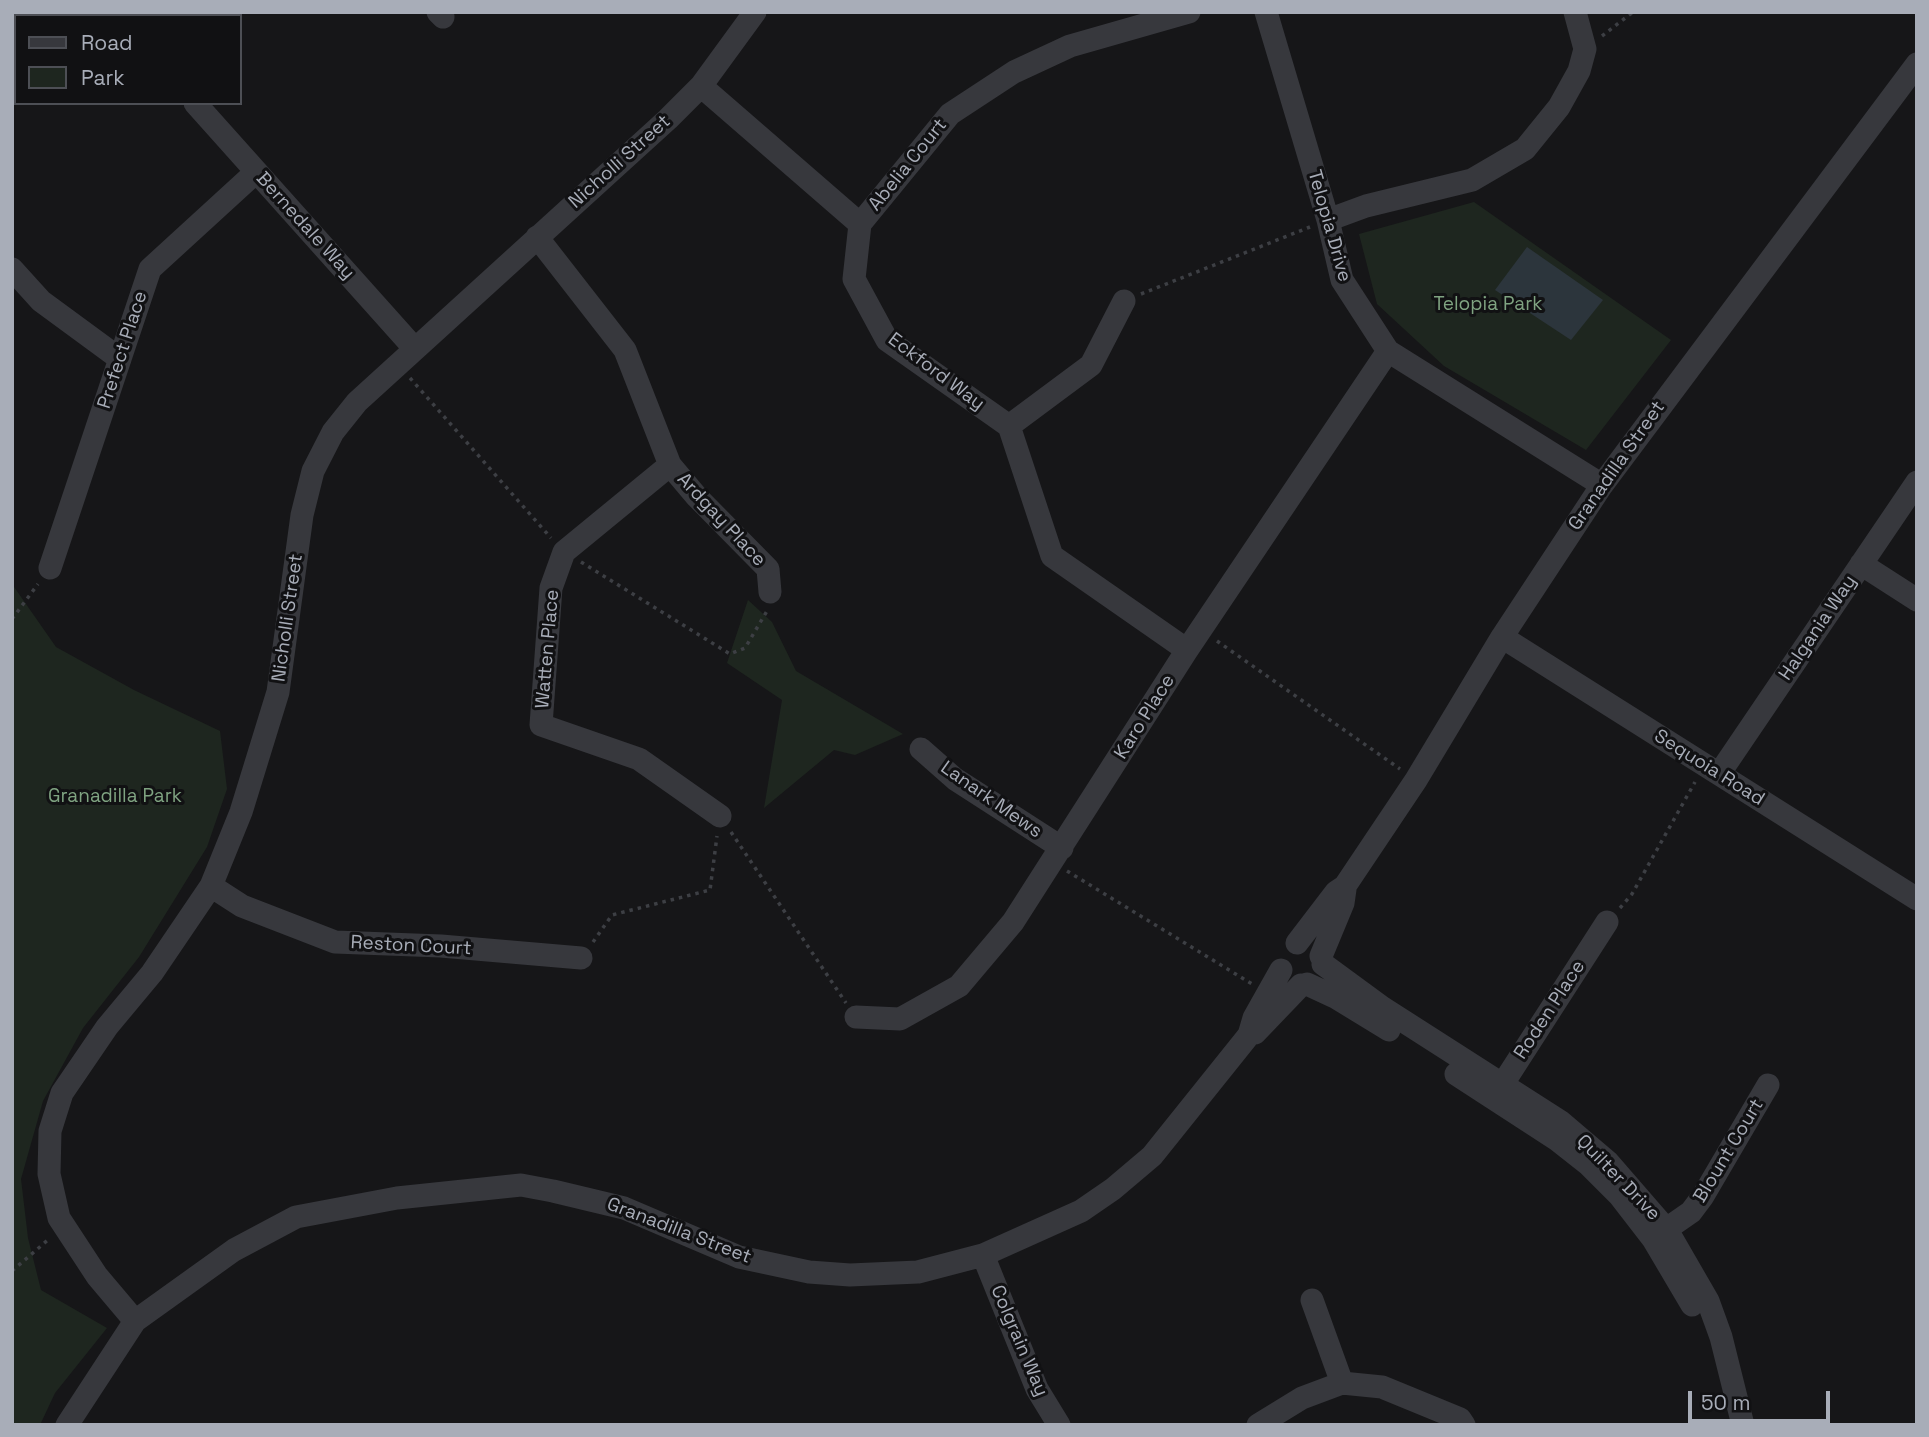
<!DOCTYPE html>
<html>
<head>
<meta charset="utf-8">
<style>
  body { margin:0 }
  #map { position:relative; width:1929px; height:1437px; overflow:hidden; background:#161618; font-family:"Space Grotesk",sans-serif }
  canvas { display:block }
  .frame { position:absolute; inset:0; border:14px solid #a8adb8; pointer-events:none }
  .legend { position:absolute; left:14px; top:14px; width:228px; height:91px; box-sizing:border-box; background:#111113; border:2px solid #4d4f55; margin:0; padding:9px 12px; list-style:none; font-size:21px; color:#a8adb8 }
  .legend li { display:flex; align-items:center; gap:14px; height:35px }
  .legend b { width:35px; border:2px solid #4d4f55 }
  .scale { position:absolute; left:1688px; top:1391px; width:142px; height:32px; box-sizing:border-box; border:4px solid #a8adb8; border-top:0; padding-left:9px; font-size:21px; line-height:24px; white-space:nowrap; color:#a8adb8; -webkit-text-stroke:5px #111113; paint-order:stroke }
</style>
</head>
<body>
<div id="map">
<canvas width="1929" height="1437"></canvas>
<div class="frame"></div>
<ul class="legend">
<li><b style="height:9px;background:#37383d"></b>Road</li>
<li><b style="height:19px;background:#1e261f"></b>Park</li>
</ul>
<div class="scale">50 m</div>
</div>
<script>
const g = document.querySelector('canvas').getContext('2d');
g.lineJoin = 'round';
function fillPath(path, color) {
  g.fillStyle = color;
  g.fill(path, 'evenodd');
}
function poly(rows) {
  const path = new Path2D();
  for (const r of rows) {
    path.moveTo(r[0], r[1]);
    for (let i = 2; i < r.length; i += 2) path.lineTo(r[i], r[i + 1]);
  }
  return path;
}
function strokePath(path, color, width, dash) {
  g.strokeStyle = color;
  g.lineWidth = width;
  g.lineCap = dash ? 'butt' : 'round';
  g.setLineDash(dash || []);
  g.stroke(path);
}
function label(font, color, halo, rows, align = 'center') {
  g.font = font + ' "Space Grotesk",sans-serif';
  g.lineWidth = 6;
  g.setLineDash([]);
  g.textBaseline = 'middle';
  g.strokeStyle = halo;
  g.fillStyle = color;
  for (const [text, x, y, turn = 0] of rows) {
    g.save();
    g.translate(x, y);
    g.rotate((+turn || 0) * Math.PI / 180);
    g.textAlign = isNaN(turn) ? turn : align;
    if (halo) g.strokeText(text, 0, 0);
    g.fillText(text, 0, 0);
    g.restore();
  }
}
fillPath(poly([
  [1474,202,1671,340,1586,450,1444,366,1377,304,1359,234],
  [12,584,56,647,134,690,220,731,227,789,207,847,139,957,83,1028,43,1101,21,1179,28,1238,41,1290,107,1328,55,1393,40,1425,12,1425],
  [748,600,772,622,796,671,903,734,855,755,834,750,764,808,782,700,727,663]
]), '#1e261f');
fillPath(poly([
  [1527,247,1603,300,1571,340,1495,290]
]), '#2c353c');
strokePath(poly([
  [1602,36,1633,12],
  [1141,294,1310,227],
  [410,378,551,538],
  [581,562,730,654,745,648,767,611],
  [12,619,38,584],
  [1217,641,1400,769],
  [731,832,846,1003],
  [1067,871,1252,984],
  [1620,908,1632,894,1695,782],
  [593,942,612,915,710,890,717,836],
  [12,1271,49,1239]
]), '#3d3f44', 3.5, [3.5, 5]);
strokePath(poly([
  [110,12,113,16],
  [438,12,443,17],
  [1266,12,1328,220,1342,280,1388,351,1602,485],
  [161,16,165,12],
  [701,86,860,224,854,279,887,340,1009,426,1052,556,1187,650],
  [195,103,415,349],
  [1328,220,1366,206,1472,180,1525,149,1559,107,1579,71,1585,49,1575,12],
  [860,224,950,114,1014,72,1070,46,1189,12],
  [537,237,625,350,670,465,697,497,768,569,770,592],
  [12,269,41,301,120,359],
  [1009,426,1091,365,1124,301],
  [670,465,564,552,551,588,541,725,639,759,720,816],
  [1861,564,1917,600],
  [50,568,150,269,256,172],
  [1502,637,1917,899],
  [921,749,955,779,1062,848],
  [1719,774,1917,482],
  [211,886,242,906,335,942,441,946,581,958],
  [1297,943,1336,892,1345,886,1416,780,1502,637,1602,485,1917,64],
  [1321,956,1343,903,1345,889],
  [1323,964,1383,1008,1561,1122,1608,1162,1667,1230,1708,1301,1721,1337,1743,1425],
  [1307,984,1335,997,1389,1030],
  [856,1017,900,1019,959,986,1013,922,1187,650,1388,351],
  [1255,1033,1301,985],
  [1456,1074,1556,1139,1589,1165,1619,1195,1653,1239,1692,1305],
  [1495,1096,1607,922],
  [1655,1237,1691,1212,1703,1196,1768,1085],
  [983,1255,1037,1389,1059,1425],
  [1312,1300,1342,1383],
  [135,1321,97,1276,59,1218,49,1174,50,1131,62,1093,107,1027,152,973,211,886,241,812,278,692,302,515,313,471,333,432,357,402,668,119,701,86,755,12],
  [67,1425,135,1321,234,1250,296,1217,397,1198,521,1185,553,1191,624,1208,739,1257,809,1272,850,1275,918,1272,983,1255,1081,1211,1113,1189,1152,1156,1249,1035,1254,1018,1281,970],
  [1258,1425,1302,1398,1342,1383,1382,1387,1460,1419,1464,1425]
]), '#37383d', 23);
label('19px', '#a8adb8', '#111113', [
  ["Nicholli Street",620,162,-42],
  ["Abelia Court",908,165,-51],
  ["Bernedale Way",305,226,48],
  ["Telopia Drive",1329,226,74],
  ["Prefect Place",123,350,-72],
  ["Eckford Way",936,372,37],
  ["Granadilla Street",1617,466,-55],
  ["Ardgay Place",721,520,47],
  ["Nicholli Street",288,618,-82],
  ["Halgania Way",1818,628,-56],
  ["Watten Place",548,649,-85],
  ["Karo Place",1145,717,-58],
  ["Sequoia Road",1709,768,32],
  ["Lanark Mews",991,800,35],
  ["Reston Court",411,946,3],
  ["Roden Place",1550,1010,-57],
  ["Blount Court",1729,1151,-59],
  ["Quilter Drive",1618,1178,46],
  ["Granadilla Street",679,1231,21],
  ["Colgrain Way",1019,1341,67]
]);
label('19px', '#7fa381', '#111113', [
  ["Telopia Park",1488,305],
  ["Granadilla Park",115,797]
]);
</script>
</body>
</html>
